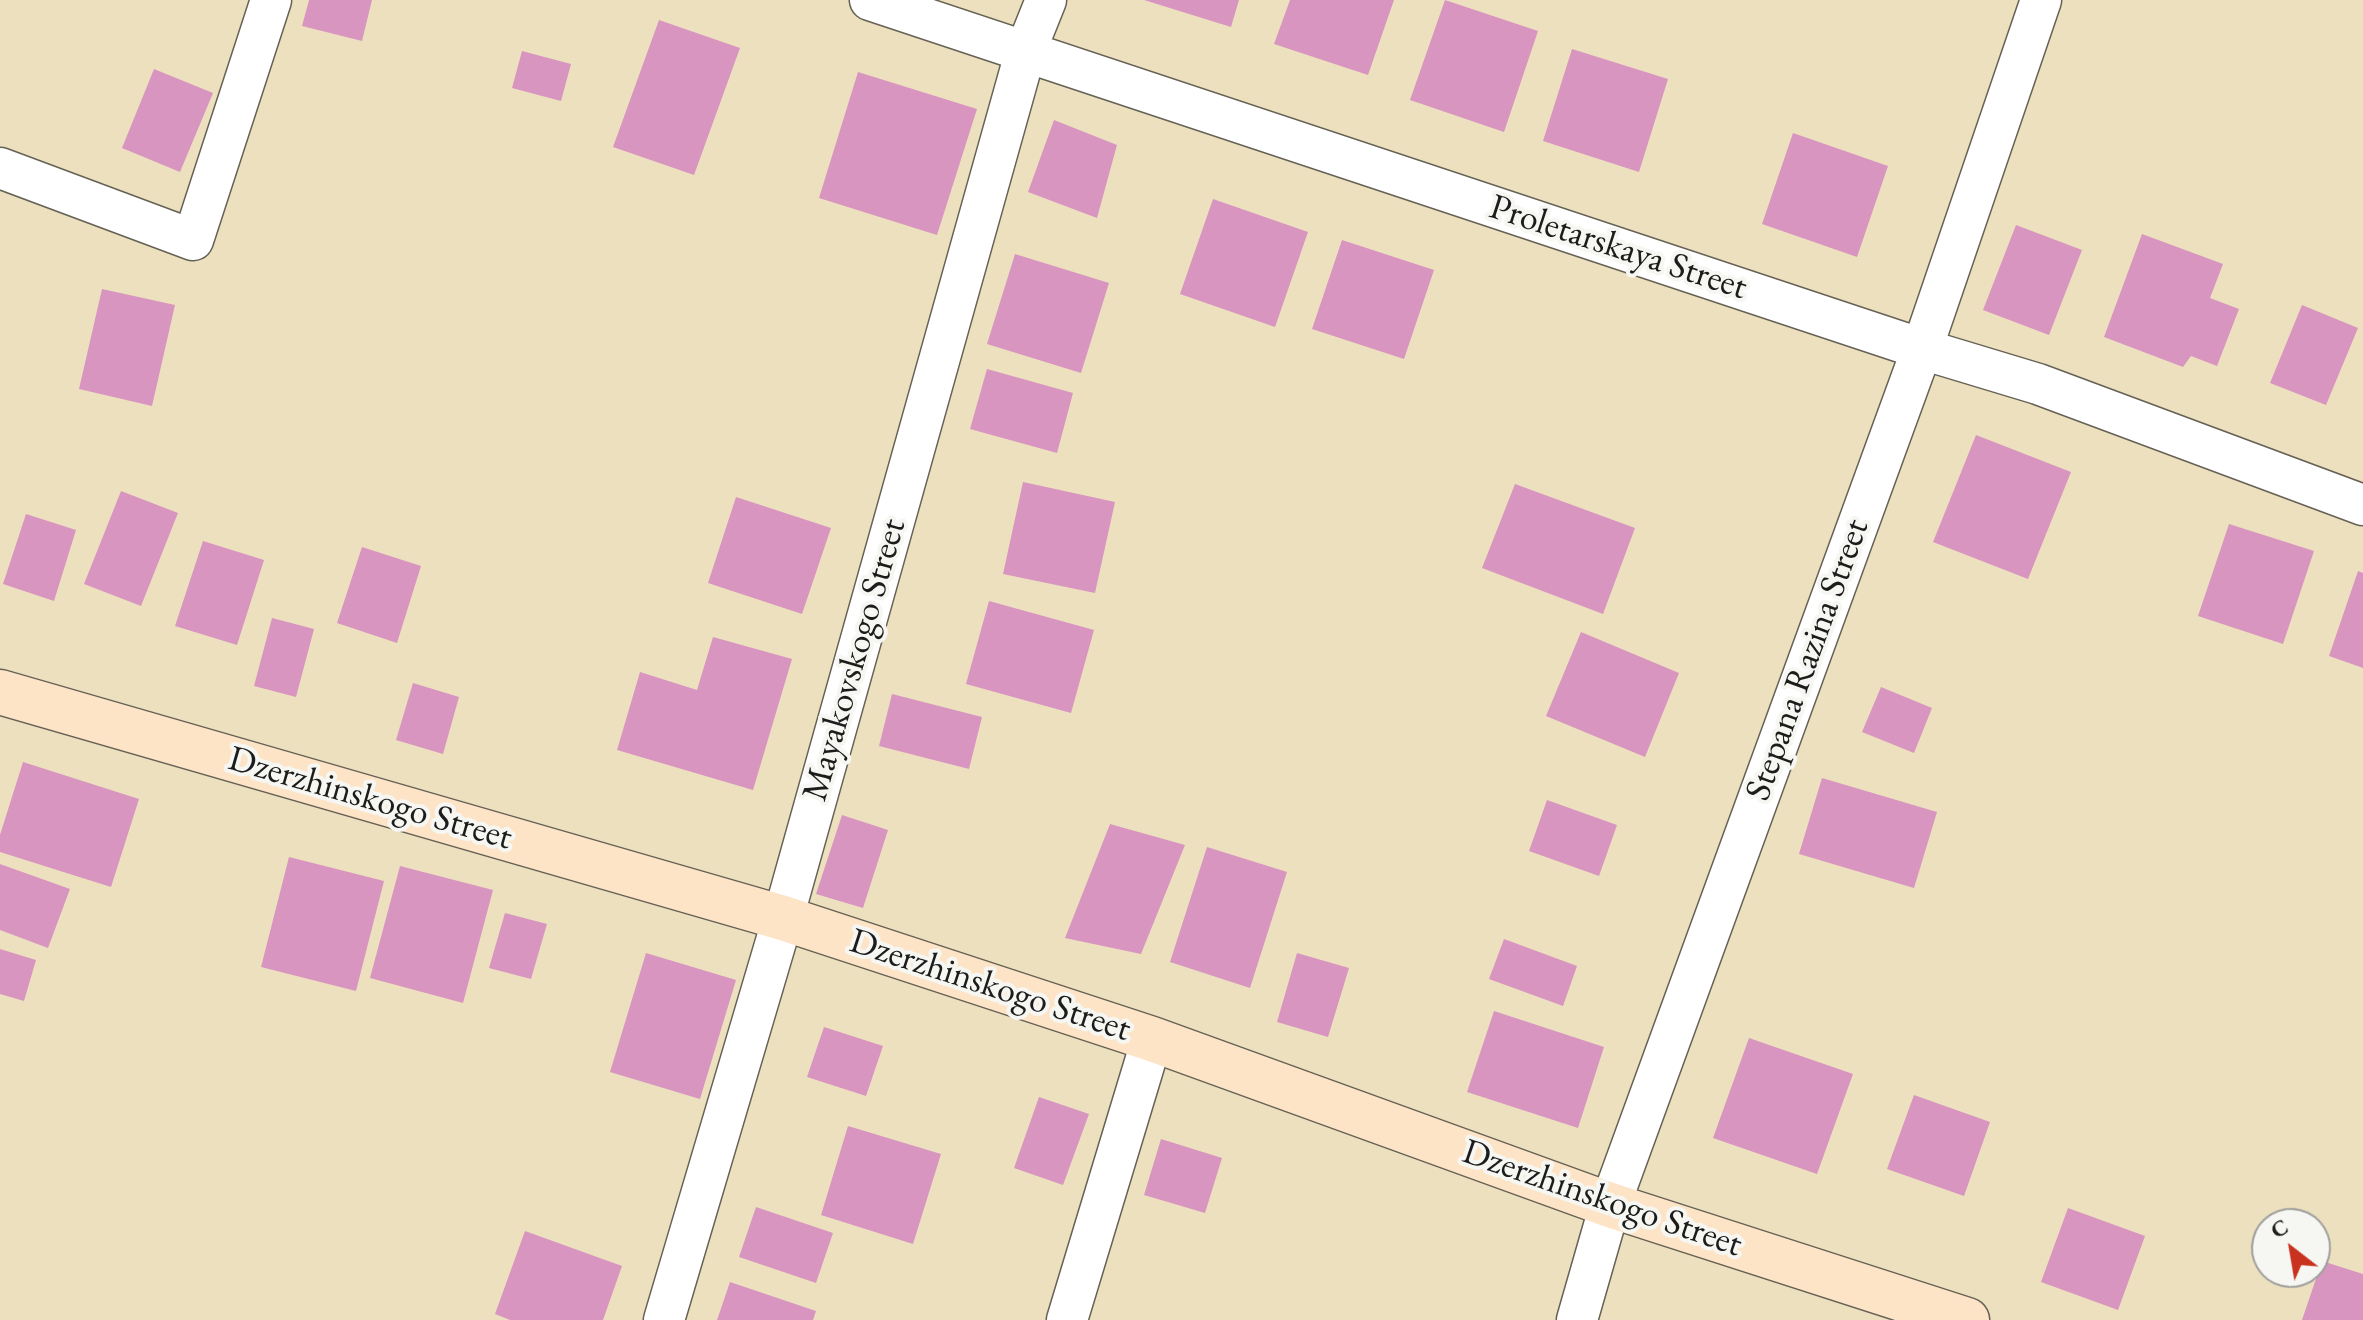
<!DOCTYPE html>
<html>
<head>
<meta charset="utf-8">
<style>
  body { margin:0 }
  #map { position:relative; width:2363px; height:1320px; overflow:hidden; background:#ede0bf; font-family:"EB Garamond",serif }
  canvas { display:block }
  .north { position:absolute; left:2251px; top:1208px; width:80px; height:80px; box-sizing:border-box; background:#f6f6f2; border:2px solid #9f9f9c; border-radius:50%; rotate:329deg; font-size:22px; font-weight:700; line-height:32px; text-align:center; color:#1c1c1c }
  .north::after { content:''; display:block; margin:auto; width:28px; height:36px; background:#c8321e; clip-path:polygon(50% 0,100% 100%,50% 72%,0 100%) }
</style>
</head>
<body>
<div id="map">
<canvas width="2363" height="1320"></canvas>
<div class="north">С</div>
</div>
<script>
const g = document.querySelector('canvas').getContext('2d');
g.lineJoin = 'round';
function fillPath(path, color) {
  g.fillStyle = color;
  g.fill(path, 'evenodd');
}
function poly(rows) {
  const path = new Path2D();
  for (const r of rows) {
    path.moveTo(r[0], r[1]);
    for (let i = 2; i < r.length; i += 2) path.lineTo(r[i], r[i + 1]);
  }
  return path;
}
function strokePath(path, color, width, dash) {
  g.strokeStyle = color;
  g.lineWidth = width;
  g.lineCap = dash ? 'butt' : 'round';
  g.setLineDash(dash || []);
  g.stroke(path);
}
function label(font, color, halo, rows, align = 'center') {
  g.font = font + ' "EB Garamond",serif';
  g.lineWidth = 8;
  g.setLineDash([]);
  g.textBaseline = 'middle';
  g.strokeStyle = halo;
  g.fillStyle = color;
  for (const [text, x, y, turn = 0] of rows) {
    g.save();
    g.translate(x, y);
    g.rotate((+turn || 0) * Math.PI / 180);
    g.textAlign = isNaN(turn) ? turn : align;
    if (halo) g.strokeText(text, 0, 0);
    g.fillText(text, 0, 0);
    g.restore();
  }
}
fillPath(poly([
  [309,0,372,0,362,41,302,26],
  [1144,0,1239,0,1231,27],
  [1290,0,1394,0,1368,75,1274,44],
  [1445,0,1538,31,1504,132,1410,100],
  [659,20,740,48,694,175,613,147],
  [1572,49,1668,79,1639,172,1543,141],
  [522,51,571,64,561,101,512,88],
  [154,69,213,93,180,172,122,148],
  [858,72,977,109,937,235,819,198],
  [1054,120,1117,145,1097,218,1028,192],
  [1793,133,1888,166,1857,257,1762,224],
  [1213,199,1308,232,1275,327,1180,294],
  [2016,225,2082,250,2049,335,1983,310],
  [2142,234,2223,264,2210,298,2239,309,2217,366,2191,356,2183,367,2104,337],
  [1342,240,1434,270,1404,359,1312,329],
  [1015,254,1109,283,1081,373,987,344],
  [102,289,175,305,152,406,79,389],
  [2302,305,2358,328,2326,405,2270,383],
  [987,369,1073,393,1057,453,970,429],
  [1976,435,2071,472,2028,579,1933,542],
  [1023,482,1115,502,1095,593,1003,574],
  [1515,484,1635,528,1603,614,1482,568],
  [121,491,178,513,141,606,84,584],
  [736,497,831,528,802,614,708,583],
  [26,514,76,530,54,601,3,584],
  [2229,524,2314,551,2283,644,2198,616],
  [203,541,264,560,237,645,175,626],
  [362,547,421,566,397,643,337,623],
  [2358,571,2363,573,2363,668,2329,656],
  [989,601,1094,630,1071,713,966,684],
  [272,618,314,629,296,697,254,686],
  [1581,632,1679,673,1645,757,1546,716],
  [713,637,792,659,753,790,617,750,640,672,697,690],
  [413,683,459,697,443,754,396,740],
  [1881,687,1932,708,1914,753,1862,732],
  [892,694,982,717,969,769,879,746],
  [23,762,139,799,111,887,0,852,0,835],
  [1822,778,1937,812,1914,888,1799,854],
  [1547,800,1617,825,1599,876,1529,851],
  [842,815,888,830,863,908,816,894],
  [1110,824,1185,845,1141,954,1065,938],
  [1207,847,1287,872,1250,988,1170,962],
  [289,857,384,881,356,991,261,967],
  [0,864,70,889,48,948,0,930],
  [400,866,493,890,463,1003,370,978],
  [505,913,547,924,531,979,489,968],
  [1504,939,1577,966,1563,1006,1489,979],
  [0,949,36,960,24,1001,0,994],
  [646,953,736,980,700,1099,610,1072],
  [1297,953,1349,968,1328,1037,1277,1022],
  [1494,1011,1604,1047,1578,1128,1467,1092],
  [824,1027,883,1046,866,1096,807,1077],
  [1749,1038,1853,1074,1817,1174,1713,1138],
  [1914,1095,1990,1122,1964,1196,1887,1169],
  [1039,1097,1089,1114,1063,1185,1014,1168],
  [848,1126,941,1154,913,1244,821,1215],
  [1161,1139,1222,1158,1205,1213,1144,1195],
  [756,1207,833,1233,816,1283,739,1257],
  [2068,1208,2145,1236,2118,1310,2041,1282],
  [525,1231,622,1266,603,1320,510,1320,495,1314],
  [2322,1261,2363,1274,2363,1320,2302,1320],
  [730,1282,816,1311,813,1320,717,1320]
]), '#d895bf');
const street = poly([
  [870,0,1922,349,2038,384,2363,505],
  [0,168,193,240,271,0],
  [664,1320,783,918,1026,50,1046,0],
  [1067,1320,1152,1039],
  [1577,1320,1610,1205,1922,349,2041,0]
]);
const secondary = poly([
  [0,692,783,918,1152,1039,1610,1205,1967,1320]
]);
strokePath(street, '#656155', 43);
strokePath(secondary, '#656155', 47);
strokePath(street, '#fff', 40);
strokePath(secondary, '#fee4c6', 44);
label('36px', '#1c1c1c', '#f6f6f2', [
  ["Proletarskaya Street",1618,248,18],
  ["Mayakovskogo Street",855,660,-74],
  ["Stepana Razina Street",1808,660,-70],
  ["Dzerzhinskogo Street",370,799,16],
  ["Dzerzhinskogo Street",990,986,18],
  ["Dzerzhinskogo Street",1602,1199,19]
]);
</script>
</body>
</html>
